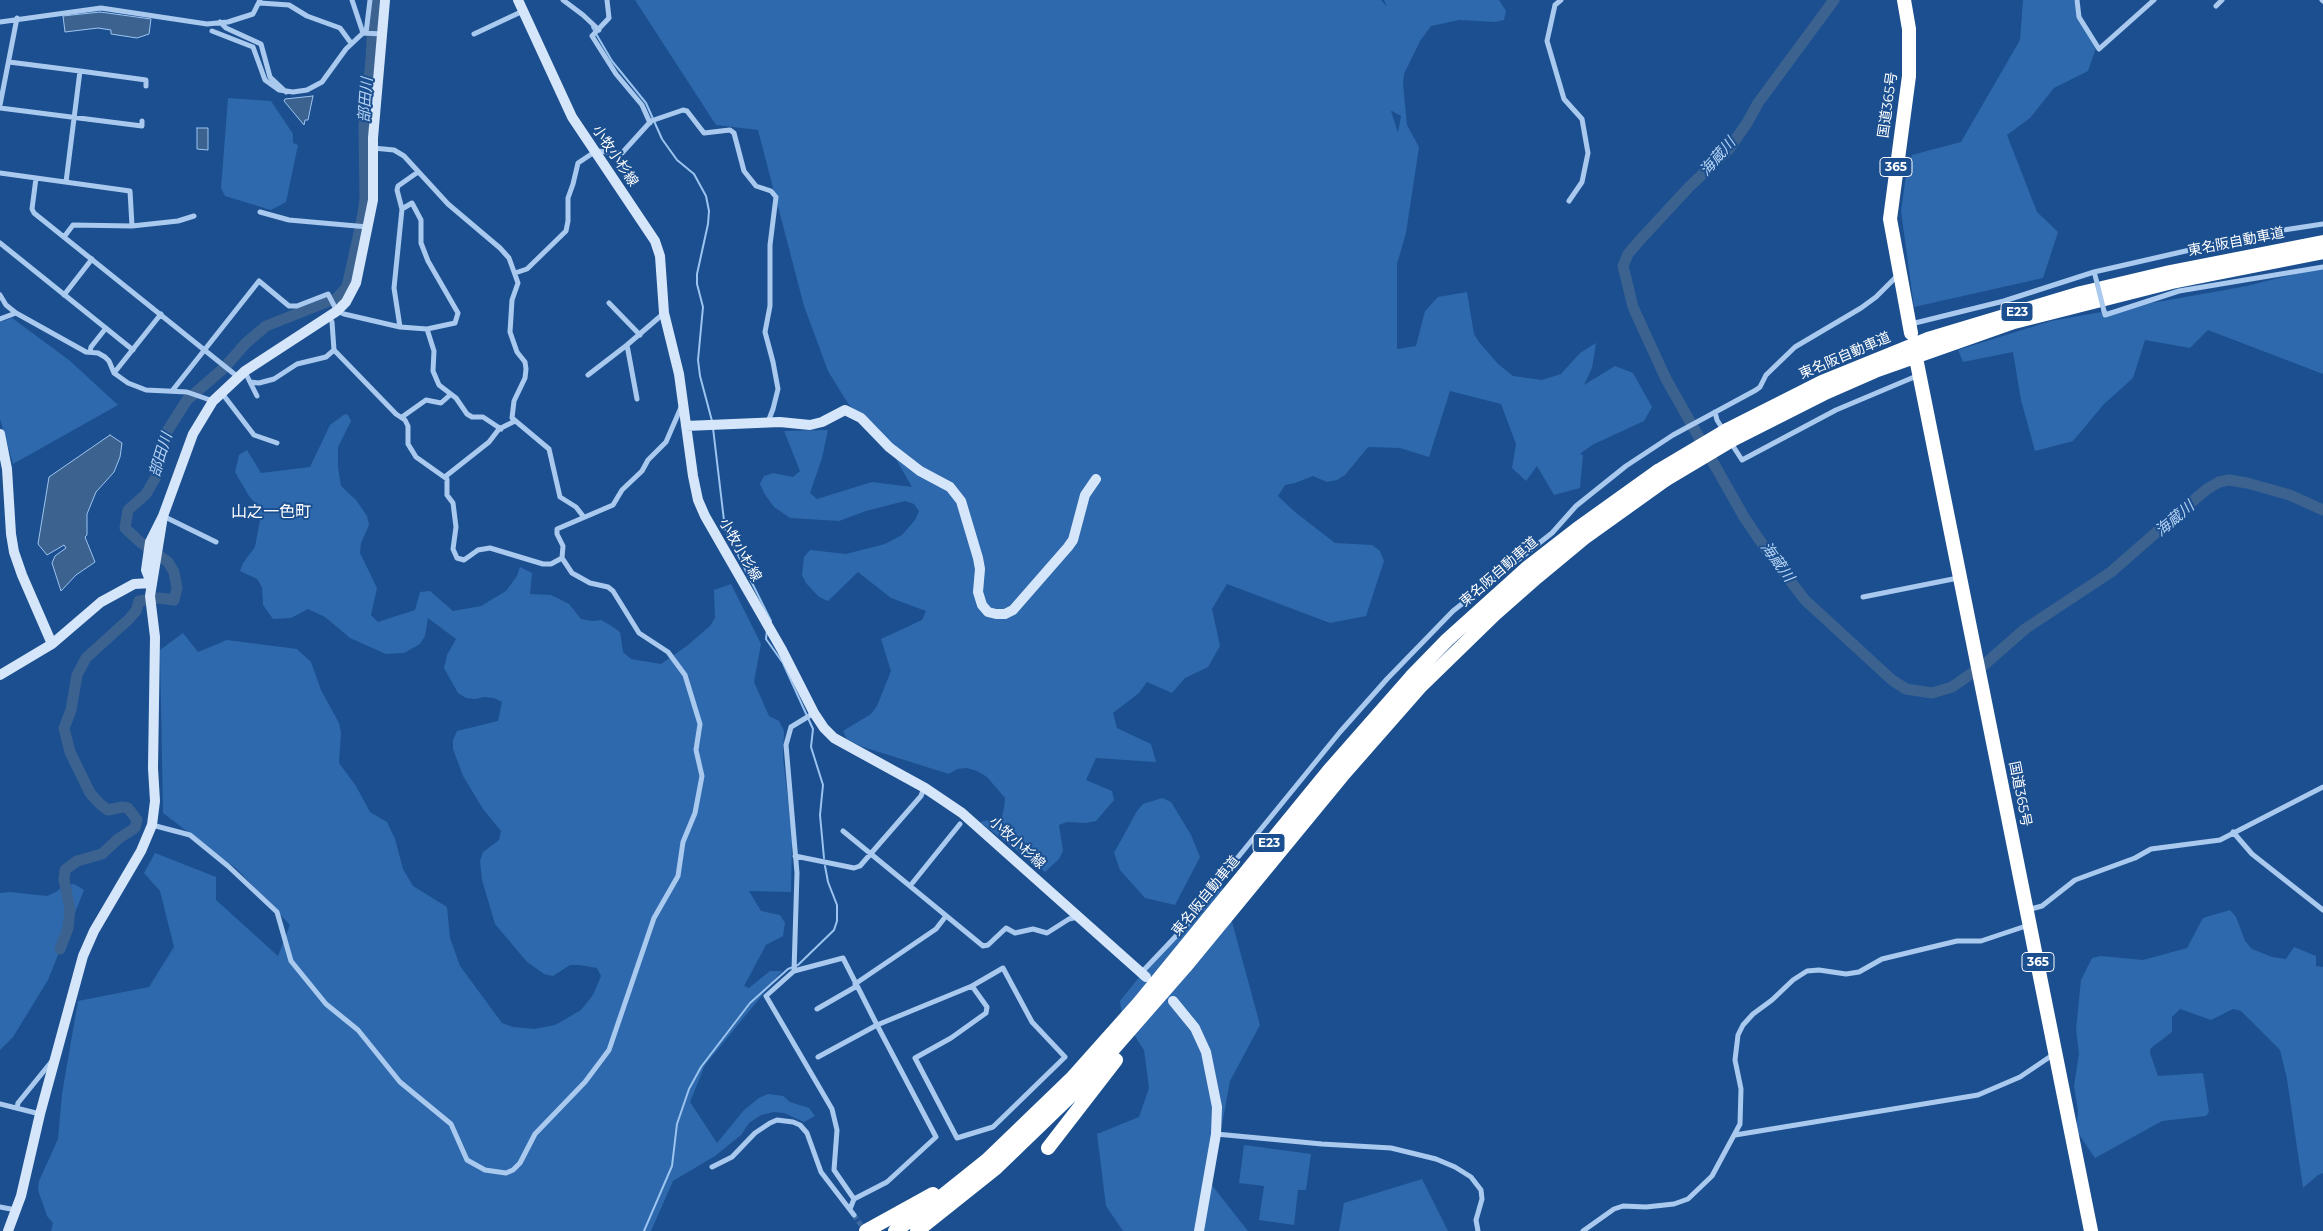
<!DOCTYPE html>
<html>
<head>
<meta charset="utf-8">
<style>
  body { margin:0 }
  canvas { display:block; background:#1b4f8f }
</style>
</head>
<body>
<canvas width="2323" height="1231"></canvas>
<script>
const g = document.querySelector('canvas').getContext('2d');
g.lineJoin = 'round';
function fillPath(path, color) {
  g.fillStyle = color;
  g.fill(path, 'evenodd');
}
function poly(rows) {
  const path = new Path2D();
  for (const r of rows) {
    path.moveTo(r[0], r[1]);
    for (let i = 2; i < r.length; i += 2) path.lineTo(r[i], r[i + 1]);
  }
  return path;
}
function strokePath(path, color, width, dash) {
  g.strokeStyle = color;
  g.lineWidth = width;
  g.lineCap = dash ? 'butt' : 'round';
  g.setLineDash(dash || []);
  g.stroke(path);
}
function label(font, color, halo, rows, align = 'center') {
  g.font = font + ' Montserrat,"Noto Sans JP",sans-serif';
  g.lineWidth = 4;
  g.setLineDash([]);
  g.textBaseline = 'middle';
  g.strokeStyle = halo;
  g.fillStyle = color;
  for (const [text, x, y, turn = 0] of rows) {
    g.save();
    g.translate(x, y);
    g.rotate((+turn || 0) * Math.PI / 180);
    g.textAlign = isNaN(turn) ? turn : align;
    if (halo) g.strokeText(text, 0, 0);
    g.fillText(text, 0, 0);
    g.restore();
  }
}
fillPath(poly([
  [635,0,1381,0,1387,7,1384,0,1499,0,1506,11,1504,20,1495,22,1459,20,1431,26,1420,41,1404,74,1403,84,1407,125,1419,147,1406,233,1397,264,1397,349,1416,346,1425,311,1438,297,1467,292,1474,334,1479,342,1498,364,1513,376,1542,380,1561,374,1580,353,1596,343,1592,368,1584,385,1615,366,1633,373,1652,407,1644,421,1592,445,1580,454,1583,455,1580,488,1554,495,1537,466,1526,481,1512,468,1516,444,1501,404,1450,391,1429,457,1400,448,1368,447,1345,475,1337,480,1327,482,1313,476,1295,483,1285,485,1278,496,1295,512,1335,543,1372,545,1380,551,1384,561,1366,616,1330,623,1227,584,1212,609,1220,646,1208,667,1185,678,1172,693,1147,682,1139,693,1113,713,1117,728,1151,744,1156,762,1096,758,1086,780,1112,791,1114,800,1096,821,1086,823,1067,822,1059,825,1063,851,1059,859,1045,872,980,822,1002,817,1004,808,1005,798,987,777,977,771,967,768,957,769,949,774,863,747,847,739,843,731,871,714,877,706,891,671,881,639,922,620,926,611,891,598,858,572,828,601,819,597,806,583,802,575,804,557,810,550,846,554,885,544,902,535,915,520,919,511,914,504,905,501,866,511,839,521,790,518,774,507,764,493,760,484,764,476,773,473,793,477,800,471,784,431,828,430,822,458,810,493,817,499,872,482,912,487,884,438,849,405,828,371,804,306,758,130,716,125],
  [1392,111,1401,116,1398,133,1391,111],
  [2023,0,2074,0,2076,9,2097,45,2088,71,2054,88,2030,118,2007,135,2037,212,2058,232,2043,278,1914,307,1901,211,1906,176,1912,155,1961,142,2020,40],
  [228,98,271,101,293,134,293,143,298,145,286,202,271,210,225,196,221,188],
  [2323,267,2323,374,2208,330,2190,348,2145,340,2133,378,2104,404,2073,441,2035,451,2021,400,2013,352,1963,362,1958,350,2051,321,2247,286],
  [12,318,69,360,118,405,13,464,0,419,0,322],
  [345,414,348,415,351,421,338,447,338,467,341,486,356,500,367,516,369,525,361,543,360,553,377,588,371,615,378,622,415,610,420,592,430,591,453,611,481,606,506,591,517,576,520,567,532,573,530,594,551,595,569,604,581,619,592,621,601,620,610,625,620,632,623,652,631,659,661,664,688,645,710,626,715,618,714,590,731,584,761,644,754,682,769,716,779,721,784,731,783,757,792,836,791,892,749,891,761,911,780,915,785,923,783,936,766,945,744,986,749,988,770,971,782,971,705,1065,690,1102,717,1143,744,1110,759,1098,768,1094,783,1096,790,1102,809,1108,815,1116,804,1122,784,1113,774,1112,761,1115,749,1123,741,1135,715,1156,673,1181,651,1231,51,1231,53,1223,47,1216,38,1190,39,1181,58,1139,62,1094,78,1001,149,987,174,947,160,891,144,873,155,853,216,877,216,900,278,956,290,925,237,869,163,813,160,650,183,633,198,652,227,640,297,649,311,662,321,690,339,723,341,733,339,763,356,786,370,812,387,822,395,839,403,869,413,886,447,907,450,938,460,966,502,1023,513,1027,534,1029,555,1025,581,1010,593,995,601,976,597,968,579,965,570,965,553,976,544,974,527,962,495,924,482,880,480,861,483,852,499,840,501,831,483,809,463,776,453,749,453,740,457,731,498,721,502,702,494,698,484,697,475,699,466,698,458,693,444,668,447,655,456,639,428,618,425,636,420,644,404,653,386,654,350,638,325,617,308,609,291,618,273,619,263,605,262,587,257,579,240,571,243,563,255,547,260,520,255,503,249,496,235,472,239,455,247,450,261,473,310,467,330,425],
  [1162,798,1171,802,1191,835,1200,857,1175,905,1145,898,1120,870,1114,853,1137,811,1143,804],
  [1218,870,1260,1025,1230,1081,1211,1184,1248,1231,1123,1231,1106,1206,1097,1134,1139,1117,1149,1088,1144,1050,1122,1016,1120,1001,1195,908],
  [74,884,84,890,48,980,13,1037,0,1050,0,893,10,892,47,896,56,892,63,886],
  [2230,910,2236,917,2245,941,2252,949,2272,957,2286,959,2294,947,2316,956,2316,966,2323,967,2323,1173,2318,1175,2303,1188,2287,1079,2280,1050,2241,1011,2233,1009,2211,1020,2180,1009,2172,1017,2172,1032,2151,1048,2150,1053,2158,1076,2203,1073,2209,1112,2206,1116,2162,1121,2095,1158,2076,1130,2078,1111,2074,1086,2079,1054,2076,1029,2081,980,2092,958,2101,956,2143,960,2187,948,2203,918],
  [1244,1145,1311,1154,1306,1190,1298,1190,1294,1225,1259,1220,1264,1186,1239,1183],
  [1422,1179,1448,1231,1339,1231,1344,1203]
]), '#2e69ad');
const water = poly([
  [100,12,151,19,149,34,137,38,111,34,111,30,98,28,65,32,63,16,100,12],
  [313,96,308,120,305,120,304,125,284,101,285,99,313,96],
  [197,128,208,128,208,150,197,149,197,128],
  [110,435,122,443,120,457,114,472,96,492,87,514,87,535,85,537,95,562,76,575,61,591,52,563,55,556,66,548,64,545,47,555,38,544,49,477,110,435]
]);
fillPath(water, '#3c6290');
strokePath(water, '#9cc4f0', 1);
strokePath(poly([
  [592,27,612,61,646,103,662,139,677,160,694,174,706,196,709,211,708,224,697,274,697,284,703,307,698,360,700,376,712,421],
  [713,428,725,529,771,621],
  [767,630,766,639,783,663,813,729,811,747,823,785,820,815,824,858],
  [644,1231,672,1166,677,1124,689,1089,701,1067,750,1003,788,969,798,965,834,930,837,921,837,905,828,882,825,866]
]), '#9cc4f0', 2);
strokePath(poly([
  [1834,0,1758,103,1747,123,1729,149,1689,187,1640,240,1628,254,1623,266,1633,307,1666,379,1744,517,1765,548,1805,600,1892,680,1906,689,1932,693,1952,687,1985,664,2025,629,2111,572,2167,523,2207,489,2219,482,2229,480,2247,483,2290,495,2323,510],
  [60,949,68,928,70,909,64,880,65,870,77,861,102,854,118,839,135,828,137,820,128,808,122,807,108,810,100,804,90,793,70,752,64,728,71,710,77,675,86,658,129,619,136,611,139,601,159,598,174,600,177,588,174,572,168,562,140,542,125,528,128,510,146,494,156,477,166,433,187,400,224,368,246,343,266,326,337,298,347,287,362,219,365,199,364,125,371,60,374,0]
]), '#3c6290', 11);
strokePath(poly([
  [854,1215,865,1231]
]), '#3d69a0', 5, [5, 2.5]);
strokePath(poly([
  [352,0,363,33],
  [563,0,583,15,599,30],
  [607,0,609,18,592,36,616,74,642,105,650,123],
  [1561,0,1555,5,1547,41,1564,99,1582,119,1588,153,1582,182,1569,201],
  [2077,0,2079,17,2099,49,2154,0],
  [2322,0,2323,1],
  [260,3,289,5,307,16,340,28,351,43],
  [2216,6,2222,0],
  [0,22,101,8,207,24,228,22,253,14,260,0],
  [220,22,226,28,261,44,270,77,286,92],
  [212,31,253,47,265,80,279,90,293,92,307,90,322,82,346,49,363,33,382,34],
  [366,33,370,0],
  [474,34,523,11],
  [9,62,80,71,66,182],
  [80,71,146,80,146,86],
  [0,105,17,18],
  [0,108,142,126,142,121],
  [373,148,394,150,404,156,448,204,500,248,509,258,518,283,512,300,510,332,517,352,525,362,526,369,525,378,514,401,512,418,549,449,560,497,576,507,583,516],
  [0,173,130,191,132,226],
  [36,178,32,209,34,213,238,377],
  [260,212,289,220,368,227],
  [64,237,73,225,132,226,178,221,194,216],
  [0,243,133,350],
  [515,273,527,269,566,231,568,221,568,198,573,184,578,163,596,151,622,153,651,121,683,110,687,111,704,133,730,130,734,133,744,171,756,186,771,191,776,197,770,245,770,306,765,332,773,362,778,389,773,409,768,422],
  [0,295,6,305,16,313,86,352,98,353,105,357,109,361,114,373,128,383,146,390,187,392,213,401],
  [64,295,92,259],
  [609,303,640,335],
  [2104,311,2105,315,2179,291,2323,267],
  [329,316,332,322,334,350,396,414,405,420,408,426,408,444,416,457,447,479,447,495,453,503,456,527,453,549,457,558,464,560,478,550,490,548,543,564,551,564,562,558],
  [0,319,16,313],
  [1911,324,2004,301,2094,272,2264,233,2323,224],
  [400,327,394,288,402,209],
  [427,329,434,351,433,371,439,385,456,398,467,414,472,417,483,417,501,429],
  [627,345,637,399],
  [90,352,91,347,106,328],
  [245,372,250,382,259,383,274,379,297,364,326,357,334,350],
  [114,373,161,314],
  [588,375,627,345,663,314],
  [250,382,257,396],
  [172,391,259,281,289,306,297,306,328,294,337,311,344,314,400,327,427,329,455,323,458,313,428,261,421,243,421,220,412,203,402,209,397,190,398,186,418,172],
  [221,392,254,435,277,443],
  [1715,412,1717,420,1724,431],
  [402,417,426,400,441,403,450,395],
  [1731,443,1742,460,1836,410,1919,375],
  [446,476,489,442,499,429,515,421],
  [163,516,216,542],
  [1863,597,1958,578],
  [814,713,791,727,786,745,797,873,794,971,766,996,832,1109,837,1130,834,1170,854,1199],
  [152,825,190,835,228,866,277,912,291,961,326,1004,358,1030,400,1082,451,1124,467,1160,485,1170,506,1173,513,1170,520,1163,535,1134,585,1082,609,1050,654,918,678,876,683,842,695,813,702,776,696,750,700,724,685,675,668,652,639,633,613,591,608,587,590,583,572,573,562,558,563,546,557,534,557,529,613,505,622,490,642,471,648,460,666,442,682,405],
  [843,831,983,946,988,945,1006,928,1015,933,1033,929,1047,933,1069,919,1078,917],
  [2233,832,2252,854,2323,910],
  [795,856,854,868,860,866,921,796,924,788],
  [910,886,960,824],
  [2027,910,2042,906,2075,880,2135,858,2151,849,2220,840,2323,787],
  [794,971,843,958,877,1025,818,1057],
  [1141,973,1196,915,1217,883,1340,732,1387,679,1453,611,1552,533,1576,506,1626,466,1673,435,1756,390,1760,387,1766,375,1795,347,1861,308,1876,297,1899,274],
  [855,984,936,929,946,916],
  [817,1009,857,986],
  [0,1104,40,1114],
  [17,1108,18,1103,52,1061],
  [1216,1134,1322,1144,1391,1148,1436,1159,1455,1167,1471,1177,1481,1190,1482,1199,1476,1220,1478,1231],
  [1735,1135,1978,1095,2020,1077,2054,1054],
  [712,1167,732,1157,755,1133,770,1123,777,1120,793,1122,800,1125,807,1133,821,1172,854,1215],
  [0,1207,16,1210],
  [850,1209,854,1199,887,1182,936,1137,877,1025,972,986,1003,968,1032,1022,1065,1057,993,1127,957,1138,915,1058,951,1038,986,1013,987,1007,972,986],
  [1583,1231,1614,1209,1623,1206,1646,1207,1674,1204,1688,1199,1712,1176,1740,1124,1741,1089,1735,1060,1738,1035,1743,1025,1753,1014,1772,1000,1793,980,1807,971,1819,970,1846,974,1859,972,1882,959,1957,941,1981,941,2029,925]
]), '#a9c9ee', 5);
strokePath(poly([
  [518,0,572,117,655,241,660,256,664,313,679,374,693,476,698,500,705,516,782,650,814,713,824,728,834,738,925,788,962,813,1146,977],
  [686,426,780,422,810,425,822,422,845,410,861,418,889,447,920,471,950,487,961,501,978,558,980,569,978,592,982,605,988,612,996,614,1005,614,1013,610,1068,547,1073,540,1085,495,1096,479],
  [0,434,7,469,11,534,14,552,22,575,52,644],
  [151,583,146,570,150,542,163,516,193,434,213,401,245,371,337,311,346,302,356,283,373,200,373,138,385,0],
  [0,675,52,644,101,602,134,584,151,583],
  [1173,1001,1195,1028,1206,1052,1217,1107,1216,1134,1199,1231],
  [8,1231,21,1196,40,1114,83,956,94,931,141,851,152,825,155,801,153,768,155,637,150,596,163,516]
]), '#d6e6fa', 10);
strokePath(poly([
  [1904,0,1909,29,1909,76,1890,219,1911,333],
  [1917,363,2091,1231],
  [1727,430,1822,382,1928,339,2081,293,2170,272,2323,242],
  [1732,440,1827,392,1875,371,2014,322,2172,282,2323,252],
  [1048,1148,1116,1060],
  [866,1231,933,1194],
  [895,1231,922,1212,987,1160,1073,1077,1139,1003,1331,768,1411,677,1447,640,1528,567,1577,529,1658,471],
  [917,1231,996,1168,1082,1085,1185,967,1342,776,1421,686,1495,614,1537,577,1584,538,1665,480]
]), '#fff', 14);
strokePath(poly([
  [2095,275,2104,311]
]), '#a9c9ee', 5);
strokePath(poly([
  [1658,471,1727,430],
  [1665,480,1732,440]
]), '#fff', 14);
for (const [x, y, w] of [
  [1896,167,32],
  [2017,312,32],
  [1269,843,32],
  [2038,962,32]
]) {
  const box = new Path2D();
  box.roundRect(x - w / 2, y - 9.5, w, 19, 4);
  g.fillStyle = '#1b4f8f';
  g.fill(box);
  strokePath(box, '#fff', 1);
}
label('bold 12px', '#fff', null, [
  ["365",1896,167],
  ["E23",2017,312],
  ["E23",1269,843],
  ["365",2038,962]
]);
label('14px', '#fff', '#1b4f8f', [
  ["国道365号",1888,105,-82],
  ["小牧小杉線",615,156,56],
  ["東名阪自動車道",2236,242,-11],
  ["東名阪自動車道",1845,356,-23],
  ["小牧小杉線",740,550,60],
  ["東名阪自動車道",1499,572,-41],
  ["国道365号",2020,794,79],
  ["小牧小杉線",1017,843,42],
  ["東名阪自動車道",1206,896,-51]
]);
label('italic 15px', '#b5d3f5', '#1b4f8f', [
  ["部田川",366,100,-86],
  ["海蔵川",1718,157,-49],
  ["部田川",161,455,-73],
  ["海蔵川",2175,519,-40],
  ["海蔵川",1777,562,54]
]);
label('16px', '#fff', '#1b4f8f', [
  ["山之一色町",271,512]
]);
</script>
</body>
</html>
